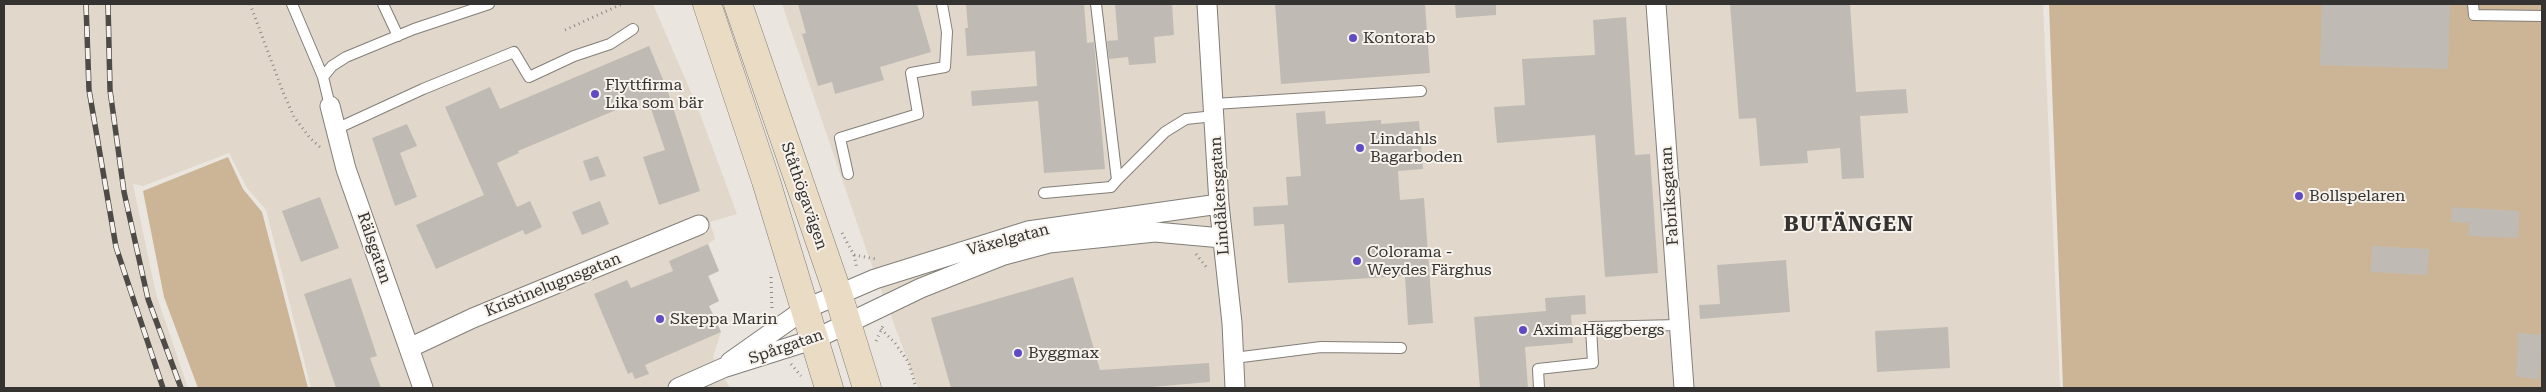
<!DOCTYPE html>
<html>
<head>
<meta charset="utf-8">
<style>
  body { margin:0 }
  #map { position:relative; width:2546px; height:392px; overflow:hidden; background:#eae5de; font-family:"Roboto Serif",serif }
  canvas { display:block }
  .frame { position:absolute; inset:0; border:5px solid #353331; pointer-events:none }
</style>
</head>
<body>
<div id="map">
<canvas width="2546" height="392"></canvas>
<div class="frame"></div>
</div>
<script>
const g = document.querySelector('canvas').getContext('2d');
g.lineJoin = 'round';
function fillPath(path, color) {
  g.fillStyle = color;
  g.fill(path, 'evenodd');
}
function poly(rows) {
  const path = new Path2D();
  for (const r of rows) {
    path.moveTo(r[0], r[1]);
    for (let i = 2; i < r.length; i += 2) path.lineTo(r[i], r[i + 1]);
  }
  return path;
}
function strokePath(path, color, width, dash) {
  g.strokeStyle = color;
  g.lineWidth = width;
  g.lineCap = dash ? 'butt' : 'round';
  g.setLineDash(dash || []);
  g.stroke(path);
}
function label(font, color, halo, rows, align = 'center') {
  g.font = font + ' "Roboto Serif",serif';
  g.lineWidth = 4;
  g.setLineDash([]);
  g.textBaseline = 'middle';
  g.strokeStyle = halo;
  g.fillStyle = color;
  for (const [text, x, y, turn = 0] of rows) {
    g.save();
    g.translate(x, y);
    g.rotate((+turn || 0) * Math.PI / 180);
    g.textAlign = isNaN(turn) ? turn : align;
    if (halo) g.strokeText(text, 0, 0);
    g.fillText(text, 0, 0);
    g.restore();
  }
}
fillPath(poly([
  [4,4,653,4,699,111,737,214,710,222,715,239,708,244,719,271,709,276,719,301,709,306,721,332,713,357,730,388,311,388,266,210,247,188,229,153,143,186,133,184,156,294,188,388,4,388],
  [782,4,2043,4,2060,388,918,388,867,252]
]), '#e1d8cb');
fillPath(poly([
  [2049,4,2542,4,2542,388,2063,388],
  [228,157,243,189,262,212,308,388,198,388,164,297,143,191]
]), '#ccb596');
fillPath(poly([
  [798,4,917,4,931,52,880,67,884,80,835,94,832,82,818,86,802,34,806,33],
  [966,4,1084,4,1087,43,1094,42,1105,169,1044,173,1038,101,972,106,971,91,1037,86,1035,51,967,56,965,28,968,28],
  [1115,4,1172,4,1174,35,1154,37,1156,63,1129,65,1128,57,1109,59,1107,41,1118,40],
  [1275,4,1425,4,1430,73,1281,84],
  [1455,4,1496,4,1496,15,1456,18],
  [1730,4,1850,4,1856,92,1906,89,1908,113,1860,116,1864,178,1842,179,1840,148,1807,151,1808,163,1760,166,1756,118,1739,119],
  [2322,4,2450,4,2448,69,2320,65],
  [1626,17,1635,155,1650,154,1658,273,1605,277,1595,135,1497,143,1494,107,1525,105,1522,59,1595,55,1593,20],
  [649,46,667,89,700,191,659,205,643,157,665,150,647,97,518,151,519,153,497,163,517,207,530,201,542,227,525,235,523,230,436,269,416,225,484,195,445,107,490,87,500,109],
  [1325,111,1326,124,1381,120,1381,124,1419,121,1423,169,1398,171,1400,200,1424,198,1433,323,1408,325,1405,276,1288,283,1284,224,1254,226,1253,207,1288,205,1286,177,1301,176,1296,113],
  [407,124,417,146,400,153,417,197,395,206,372,138],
  [598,156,606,176,590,181,583,161],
  [320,197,339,248,301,262,282,211],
  [600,201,609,224,582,235,572,212],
  [2452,207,2519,211,2518,238,2468,236,2469,223,2451,222],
  [708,244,719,271,708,276,719,301,709,306,721,332,645,365,649,374,635,379,632,372,628,374,594,294,627,280,631,288,673,271,669,261],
  [2372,246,2429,249,2427,275,2371,272],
  [1786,260,1790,312,1700,319,1699,305,1720,304,1717,265],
  [1073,277,1100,370,1209,363,1210,382,1140,388,951,388,931,318],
  [351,278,377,356,370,358,381,388,336,388,304,294],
  [1585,295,1586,314,1571,315,1573,343,1525,347,1528,388,1480,388,1474,317,1546,311,1545,298],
  [1948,327,1950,368,1877,372,1875,331],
  [2518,333,2542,335,2539,379,2516,377]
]), '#bfbbb4');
const service = poly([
  [292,4,323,77],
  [383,4,398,36],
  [2473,4,2474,15,2542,16],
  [1214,104,1421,91],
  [330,106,323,77,332,66,346,57,414,29,489,4],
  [336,129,423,89,514,52,529,77,574,56,610,44,633,29],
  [848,174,840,138,918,114,911,73,945,67,947,32,942,4],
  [1117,180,1165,132,1186,119,1214,116],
  [1044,193,1111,187,1117,180,1096,4],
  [1234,358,1321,347,1401,348],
  [1539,388,1538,369,1593,363,1591,327,1679,325]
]);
const minor = poly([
  [1207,4,1219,204,1232,323,1235,388],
  [1656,4,1684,388],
  [330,106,346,169,423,388],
  [409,348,473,318,699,225],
  [730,362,805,309,875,279,1028,231,1219,204],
  [678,388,723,368,815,339,921,288,1004,255,1049,243,1155,232,1222,238]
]);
const secondary = poly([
  [707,4,766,181,829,388],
  [738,4,838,294,867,388]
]);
strokePath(service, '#827e78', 12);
strokePath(minor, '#827e78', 21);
strokePath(secondary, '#827e78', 29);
strokePath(poly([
  [250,4,283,92,294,117,310,138,322,149],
  [565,30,622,4],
  [842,233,854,255,857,269],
  [1196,254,1207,268],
  [854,255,876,259],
  [771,277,772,311],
  [881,329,895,343,909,363,916,388],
  [876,341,883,326],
  [791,364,801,376]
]), '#8d8985', 3, [1, 4]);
strokePath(service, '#fff', 10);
strokePath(minor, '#fff', 19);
strokePath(secondary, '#e9dbc4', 28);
const rail = poly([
  [86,4,89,90,116,247,163,388],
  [108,4,110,90,124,192,148,299,181,388]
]);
strokePath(rail, '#4d4a48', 5.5);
strokePath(rail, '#f7f2ec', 4, [11]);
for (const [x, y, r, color] of [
  [1353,38,5,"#5f4bc4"],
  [595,94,5,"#5f4bc4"],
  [1360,148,5,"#5f4bc4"],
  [2299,196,5,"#5f4bc4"],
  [1357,261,5,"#5f4bc4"],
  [660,319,5,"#5f4bc4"],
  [1523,330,5,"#5f4bc4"],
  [1018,353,5,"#5f4bc4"]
]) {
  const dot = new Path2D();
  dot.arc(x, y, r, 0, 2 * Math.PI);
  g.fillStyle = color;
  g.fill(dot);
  strokePath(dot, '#f7f2ec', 2);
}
label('16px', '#353331', '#f7f2ec', [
  ["Kontorab",1363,38],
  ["Flyttfirma",605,85],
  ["Lika som bär",605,103],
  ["Lindahls",1370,139],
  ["Bagarboden",1370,157],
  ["Bollspelaren",2309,196],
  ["Colorama -",1367,252],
  ["Weydes Färghus",1367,270],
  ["Skeppa Marin",670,319],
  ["AximaHäggbergs",1533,330],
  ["Byggmax",1028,353]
], 'left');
label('16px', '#353331', '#f7f2ec', [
  ["Ståthögavägen",804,196,71],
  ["Lindåkersgatan",1220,196,-94],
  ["Fabriksgatan",1670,196,-94],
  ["Växelgatan",1008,240,-15],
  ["Rälsgatan",374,248,71],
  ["Kristinelugnsgatan",553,285,-22],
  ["Spårgatan",786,347,-19]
]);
g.letterSpacing = '1px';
label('bold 21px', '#353331', '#f7f2ec', [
  ["BUTÄNGEN",1849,225]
]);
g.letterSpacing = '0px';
</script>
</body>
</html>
